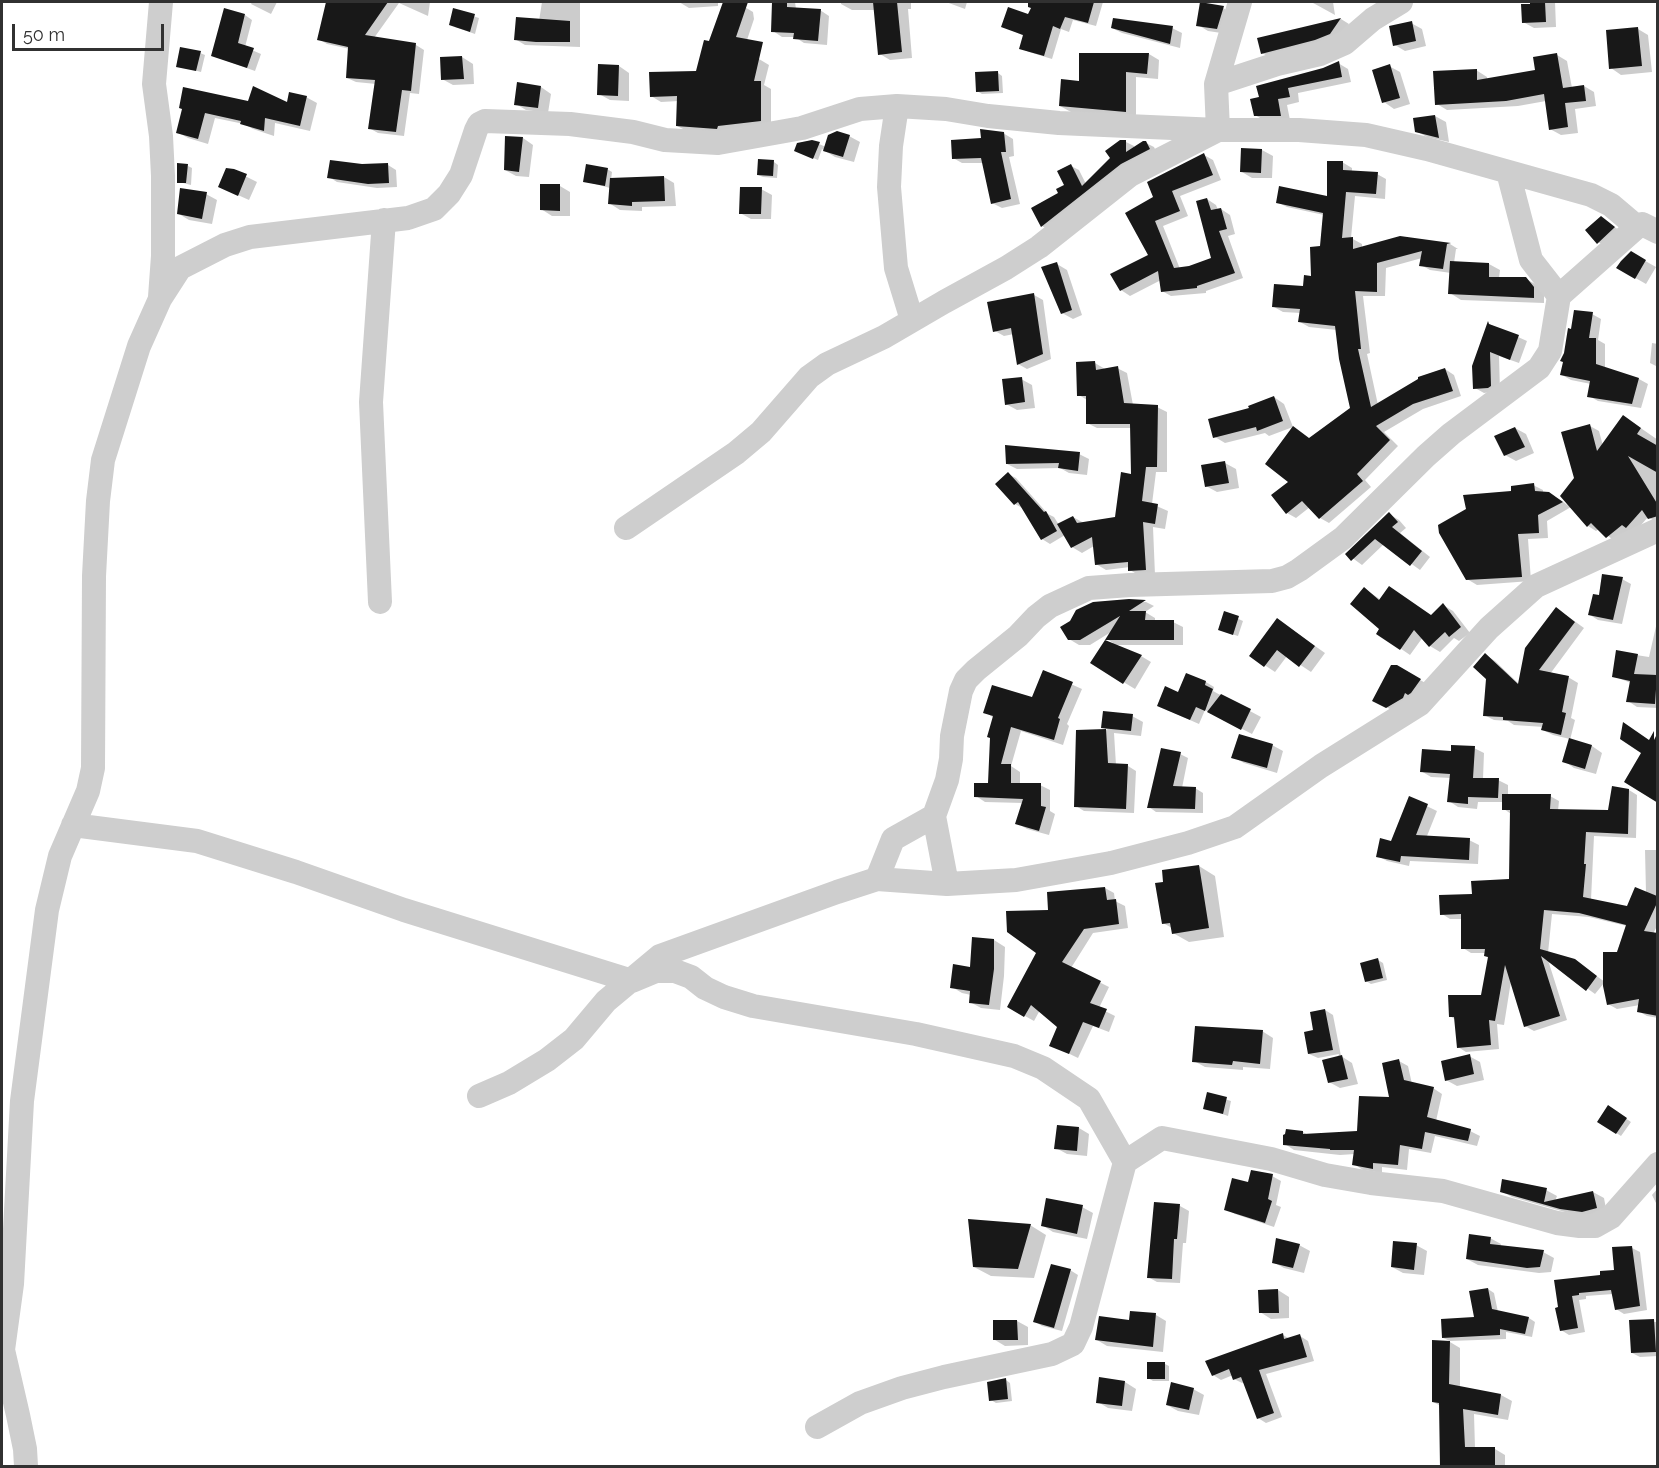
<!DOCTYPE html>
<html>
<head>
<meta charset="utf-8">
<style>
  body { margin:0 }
  #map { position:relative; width:1659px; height:1468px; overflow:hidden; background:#fff; font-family:Raleway,sans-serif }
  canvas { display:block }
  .frame { position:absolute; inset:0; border:3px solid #313131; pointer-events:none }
  .scale { position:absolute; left:12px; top:24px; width:152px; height:27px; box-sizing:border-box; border:3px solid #313131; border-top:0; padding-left:8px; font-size:18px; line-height:21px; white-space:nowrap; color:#313131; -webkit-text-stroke:4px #fff; paint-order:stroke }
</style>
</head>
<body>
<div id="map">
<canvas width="1659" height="1468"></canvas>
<div class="frame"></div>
<div class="scale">50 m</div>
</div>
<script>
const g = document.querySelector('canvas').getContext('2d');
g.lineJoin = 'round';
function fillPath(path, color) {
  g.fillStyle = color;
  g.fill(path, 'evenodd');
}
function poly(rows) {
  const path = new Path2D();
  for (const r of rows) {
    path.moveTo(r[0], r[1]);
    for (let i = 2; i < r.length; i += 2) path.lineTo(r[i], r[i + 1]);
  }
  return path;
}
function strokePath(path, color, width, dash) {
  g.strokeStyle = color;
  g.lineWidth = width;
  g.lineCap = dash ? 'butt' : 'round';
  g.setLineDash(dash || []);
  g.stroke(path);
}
fillPath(poly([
  [252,2,277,2,271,14,251,4],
  [329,2,430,2,428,16,399,3,374,38,416,45,424,50,419,94,410,93,404,136,378,133,369,128,376,84,356,82,347,78,350,49,327,44,319,39],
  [542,2,580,2,580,47,525,45,515,39,539,21],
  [679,2,718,2,718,6,689,8],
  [724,2,743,6,753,12,754,19,747,40,759,59,769,65,764,85,771,89,771,126,727,131,687,131,677,126,679,101,661,102,651,96,697,72],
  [774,2,795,2,796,9,820,10,829,16,827,45,804,43,795,37,782,37,773,31],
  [841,2,911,2,911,9,908,9,912,58,890,60,880,54,876,10,852,10,841,4],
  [946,2,967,2,965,9],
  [1035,2,1103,2,1096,26,1073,20,1069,32,1061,29,1052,59,1029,52,1021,48,1024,36,1003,26,1029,16],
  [1311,2,1333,2,1335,15,1315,4],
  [1531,2,1555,2,1556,27,1534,28,1523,22,1532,5],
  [1223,8,1234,14,1228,34,1208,31,1198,25],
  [454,10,479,18,475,34,455,27],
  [245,15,252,20,245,47,261,54,255,71,213,56],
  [1341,19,1349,24,1339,38,1271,58,1262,53,1259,39],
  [1411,23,1422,29,1426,46,1405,51,1395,45],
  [1112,28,1172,28,1182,33,1180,48,1122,33],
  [1638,29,1648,35,1652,72,1621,75,1611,68],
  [200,53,205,55,201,72,178,66],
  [1149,54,1159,60,1158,79,1136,77,1136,117,1071,112,1060,106,1080,82],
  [1557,55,1567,61,1572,88,1584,86,1594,92,1596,106,1575,109,1578,133,1561,135,1550,129,1546,101,1518,106,1447,110,1437,104,1476,70,1487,77,1487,80,1537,71],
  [462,57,473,64,474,84,453,85,442,79,441,59],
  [1338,63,1348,69,1351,82,1298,93,1299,102,1287,105,1290,120,1265,121,1255,115,1252,100],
  [619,66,629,73,629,101,610,100,599,94],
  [1389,66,1400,72,1410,104,1394,109,1384,102],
  [998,73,1002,76,1003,93,982,94,977,91],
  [541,87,551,94,548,113,526,110,516,104],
  [306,97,317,103,310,131,275,123,274,136,253,129,244,124,215,118,208,144,188,138,177,132,184,109,288,104],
  [1435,116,1446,122,1449,142,1427,137,1416,131],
  [1003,133,1013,139,1014,156,1009,157,1020,204,1002,208,992,203,983,163,962,163,953,158,982,139],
  [849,136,860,142,854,162,835,157,822,149,818,160,801,153,819,144,826,147],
  [523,138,533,145,529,177,516,176,505,170],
  [1126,142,1134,146,1134,149,1146,143,1154,147,1157,153,1050,231,1042,226,1033,209,1060,193,1066,186,1071,166,1079,170,1086,184],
  [1262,150,1273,156,1272,178,1252,178,1242,172],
  [1204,155,1213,160,1221,180,1180,196,1188,216,1163,226,1180,269,1213,259,1207,199,1216,205,1218,210,1221,209,1230,215,1235,234,1228,236,1243,278,1206,291,1206,293,1171,296,1162,291,1161,280,1130,296,1121,290,1150,255,1155,198],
  [774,162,778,165,777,178,763,177,758,175],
  [1342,162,1352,168,1352,172,1377,174,1386,179,1385,199,1355,196,1351,238,1362,244,1362,248,1400,237,1450,244,1458,249,1456,249,1454,263,1489,264,1500,270,1499,278,1526,279,1537,285,1544,294,1544,303,1461,300,1450,293,1451,273,1430,270,1421,265,1422,258,1386,268,1385,296,1363,296,1370,353,1367,354,1378,405,1445,369,1454,375,1461,396,1423,409,1384,432,1398,446,1365,480,1371,487,1329,523,1320,518,1310,507,1296,518,1287,513,1290,482,1310,439,1352,409,1337,330,1309,327,1300,322,1301,313,1283,312,1274,307,1305,287,1313,277,1321,248,1324,215,1287,207,1277,202,1328,198],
  [388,165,396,170,397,187,377,188,337,182,329,177,362,166],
  [188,166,192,168,191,185,179,182],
  [607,169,612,172,611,180,664,177,674,183,676,206,642,207,642,211,620,210,609,203,610,188,584,181],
  [233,170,257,182,249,200,220,187],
  [560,186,570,192,570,216,552,216,541,209],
  [761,189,772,195,771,219,751,219,740,213],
  [206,194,217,200,212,224,189,220,179,214],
  [1601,218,1625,234,1608,248,1598,242],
  [1631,253,1656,267,1646,284,1618,268],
  [1057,264,1067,270,1082,315,1073,319,1062,313],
  [1034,295,1043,300,1051,359,1027,369,1018,364,1014,334,1004,336,995,331],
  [1592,314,1601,319,1598,340,1605,344,1605,369,1639,379,1648,384,1641,408,1598,401,1589,396,1591,384,1571,380,1562,375,1572,331],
  [1489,324,1527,341,1519,363,1499,356,1500,391,1484,393,1475,388,1474,366],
  [1652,343,1658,344,1658,367,1650,363],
  [1095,363,1105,369,1117,368,1127,373,1133,405,1157,407,1167,412,1167,472,1156,472,1152,504,1168,511,1165,529,1153,527,1155,575,1140,576,1130,570,1130,567,1106,570,1096,564,1094,546,1082,553,1072,547,1065,535,1050,544,1042,539,1024,509,1015,504,997,484,1008,474,1016,478,1048,514,1054,517,1059,525,1073,517,1084,523,1117,518,1133,475,1132,428,1097,428,1087,423,1087,400,1079,395],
  [1021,379,1032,385,1035,408,1017,410,1006,404],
  [1274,397,1284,404,1293,427,1269,436,1265,433,1225,443,1215,437],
  [1632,422,1658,440,1658,523,1648,517,1635,532,1616,542,1599,529,1596,531,1588,526,1571,507,1547,521,1548,538,1528,539,1531,581,1477,585,1467,579,1513,493,1533,485,1543,490,1543,493,1559,499,1570,507,1590,426,1599,431,1603,446],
  [1515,428,1526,434,1534,453,1516,461,1505,455],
  [1079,454,1089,459,1087,475,1069,473,1060,468,1017,469,1007,464],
  [1225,463,1236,469,1239,488,1217,492,1206,486],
  [1389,514,1399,520,1406,528,1400,533,1430,557,1420,570,1384,544,1362,565,1347,554],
  [1622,579,1631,584,1622,624,1598,620,1590,615,1600,597],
  [1365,589,1381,600,1432,616,1443,605,1453,611,1470,633,1459,641,1454,638,1440,652,1430,646,1423,637,1410,655,1378,633,1381,629],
  [1146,602,1154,606,1145,612,1155,618,1155,622,1173,622,1183,627,1183,645,1113,645,1113,643,1107,639,1111,632,1090,645,1079,645,1069,639,1093,604],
  [1225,613,1243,621,1238,636,1225,632],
  [1566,615,1584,628,1550,674,1568,677,1578,683,1571,718,1575,720,1570,740,1592,746,1602,753,1596,774,1574,768,1564,761,1570,739,1553,735,1543,730,1544,727,1514,725,1508,721,1494,720,1484,715,1487,678,1486,655,1495,661,1519,684],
  [1657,622,1658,708,1637,707,1628,701,1631,683,1613,676,1617,652,1649,657],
  [1288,627,1325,653,1311,672,1287,656,1275,672,1251,656],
  [1141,656,1151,662,1135,689,1092,663],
  [1397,667,1429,685,1395,712,1374,700],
  [1044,672,1082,689,1067,724,1069,726,1063,745,1021,731,1011,766,1020,772,1020,785,1040,785,1050,790,1050,811,1055,814,1049,835,1027,829,1017,823,1023,803,985,802,976,796,989,785,994,718,985,712,1033,699],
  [1186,675,1206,682,1214,687,1213,691,1261,717,1252,734,1205,710,1199,724,1167,710,1179,694],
  [1132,716,1143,722,1141,736,1114,733,1116,765,1128,766,1136,771,1134,813,1084,811,1076,806,1078,732,1108,730,1102,727],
  [1272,745,1283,751,1277,773,1244,763,1233,757],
  [1474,748,1484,753,1483,779,1498,780,1508,785,1508,795,1550,796,1559,801,1558,811,1609,812,1629,790,1637,795,1636,838,1594,836,1591,900,1627,908,1646,893,1645,850,1658,850,1658,924,1653,934,1658,935,1658,1018,1647,1016,1638,1011,1640,1005,1617,1009,1608,1004,1604,983,1595,994,1548,960,1567,1020,1534,1031,1525,1026,1511,981,1504,1025,1497,1024,1499,1049,1466,1052,1458,1047,1456,1020,1450,1016,1482,996,1489,958,1485,956,1486,953,1471,953,1463,948,1463,919,1450,919,1442,914,1474,895,1511,880,1511,814,1504,809,1504,802,1478,802,1477,809,1458,807,1449,801,1451,778,1431,777,1421,771,1452,753],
  [1552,914,1589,917,1627,926,1605,982,1574,960,1548,953],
  [1180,754,1188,758,1182,788,1195,788,1203,793,1203,813,1156,812,1149,807],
  [1410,798,1437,811,1427,836,1469,840,1479,845,1478,864,1410,861,1409,866,1387,861,1378,856,1392,842],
  [1199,866,1215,876,1224,937,1189,942,1173,933,1172,928,1163,923,1165,883],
  [1105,888,1114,893,1115,901,1125,906,1128,928,1093,933,1071,968,1109,987,1099,1008,1115,1016,1109,1032,1093,1026,1078,1058,1051,1045,1059,1027,1040,1010,1034,1021,1009,1007,1038,952,1050,911],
  [994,940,1005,947,1004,976,1000,1010,981,1008,970,1002,971,995,962,993,952,987,972,968],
  [1378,960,1383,963,1387,980,1371,984,1366,981],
  [1325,1010,1333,1015,1341,1056,1352,1063,1358,1084,1340,1088,1329,1082,1339,1054,1318,1058,1309,1054,1314,1032],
  [1262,1031,1273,1038,1270,1069,1243,1067,1243,1070,1205,1067,1194,1061],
  [1469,1056,1480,1062,1484,1080,1457,1086,1446,1080],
  [1399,1061,1408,1066,1412,1084,1433,1088,1442,1094,1436,1121,1470,1131,1480,1136,1477,1146,1435,1136,1431,1153,1409,1149,1407,1170,1382,1167,1382,1173,1363,1170,1354,1164,1355,1154,1340,1155,1294,1150,1285,1144,1303,1132,1308,1135,1359,1133,1391,1099],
  [1208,1094,1231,1101,1228,1116,1205,1108],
  [1609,1107,1631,1122,1621,1136,1599,1122],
  [1079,1128,1089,1134,1087,1156,1067,1154,1056,1148],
  [1272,1176,1281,1181,1276,1205,1281,1207,1274,1227,1235,1214,1226,1209,1249,1184],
  [1658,1188,1658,1207,1652,1195],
  [1546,1190,1557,1196,1555,1201,1593,1192,1604,1198,1607,1214,1572,1214,1512,1197,1501,1191],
  [1155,1204,1180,1206,1189,1211,1186,1243,1183,1243,1180,1283,1157,1282,1148,1277],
  [1082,1207,1093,1213,1087,1239,1053,1232,1042,1225],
  [1030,1225,1046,1235,1034,1278,991,1276,974,1267],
  [1490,1238,1501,1244,1500,1247,1543,1252,1554,1258,1551,1272,1539,1273,1478,1265,1467,1259],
  [1299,1245,1310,1251,1304,1273,1284,1268,1273,1262],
  [1416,1245,1427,1251,1424,1275,1403,1273,1392,1267],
  [1632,1248,1640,1252,1647,1310,1624,1314,1616,1309,1613,1294,1586,1296,1586,1299,1579,1300,1585,1332,1569,1335,1561,1330,1556,1281,1602,1276,1616,1271],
  [1070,1270,1078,1275,1062,1331,1042,1326,1034,1321],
  [1488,1289,1494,1293,1498,1312,1529,1318,1535,1322,1532,1337,1506,1332,1506,1339,1450,1341,1443,1338,1475,1319],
  [1278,1290,1289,1297,1289,1318,1271,1319,1260,1312],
  [1156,1315,1166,1321,1163,1352,1107,1346,1097,1340],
  [1017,1321,1028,1327,1028,1345,1005,1346,995,1340],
  [1631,1322,1658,1322,1658,1356,1640,1357,1632,1353],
  [1283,1335,1290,1339,1300,1336,1308,1341,1314,1361,1266,1374,1282,1417,1266,1423,1258,1418,1245,1382,1242,1383,1234,1379,1233,1375,1221,1380,1213,1375],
  [1450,1342,1460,1348,1460,1388,1501,1395,1512,1401,1508,1420,1474,1414,1475,1448,1495,1449,1505,1455,1505,1466,1441,1466,1441,1406,1433,1402],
  [1165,1364,1169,1366,1169,1381,1153,1381,1148,1378],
  [1101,1379,1125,1382,1136,1389,1132,1411,1108,1408,1098,1402],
  [1006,1380,1010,1383,1012,1401,996,1403,991,1400],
  [1193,1389,1204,1395,1199,1415,1178,1411,1167,1405]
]), '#0003');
fillPath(poly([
  [326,2,388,2,365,35,416,43,411,91,402,90,396,132,368,129,375,80,346,78,348,47,317,40],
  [723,2,748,2,736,37,763,42,754,81,761,81,761,121,718,126,717,129,676,126,677,96,650,97,649,72,696,71,704,40,709,41],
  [772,2,787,2,787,7,821,9,818,41,793,39,794,33,771,32],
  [873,2,897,2,902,52,878,55],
  [1028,2,1094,2,1088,23,1065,17,1060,29,1053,26,1044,56,1019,49,1023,35,1001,27,1008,7,1028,14,1031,8,1028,7],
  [1200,2,1224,6,1217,29,1196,26],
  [1530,2,1545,2,1546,22,1522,23,1521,4,1530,4],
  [224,8,245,14,238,43,254,48,247,68,211,56],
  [453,8,475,14,470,32,449,25],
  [516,17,570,21,570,42,536,42,514,40],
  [1113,18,1173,26,1170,44,1111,28],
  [1341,18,1330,34,1315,40,1261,54,1257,38],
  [1412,21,1416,41,1393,46,1389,26],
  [1638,27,1642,66,1609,69,1606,30],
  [180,47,201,51,196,71,176,67],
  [1079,53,1149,53,1147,74,1126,72,1126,112,1059,106,1061,79,1079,81],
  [1557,53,1563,88,1584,85,1586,101,1565,103,1568,127,1549,130,1544,94,1506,101,1435,105,1433,71,1477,69,1477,80,1535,70,1533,57],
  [462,56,464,79,441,80,440,57],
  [1339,61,1342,77,1288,88,1290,97,1278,99,1281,116,1254,116,1250,99,1259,97,1256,86,1323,68],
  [598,64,619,65,618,96,597,95],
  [1390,64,1400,98,1382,103,1372,70],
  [998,71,999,91,976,92,975,72],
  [517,82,541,86,538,108,514,105],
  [253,86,287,102,289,92,307,96,300,126,265,118,264,131,240,124,241,121,205,113,198,139,176,133,182,109,179,108,183,87,248,101],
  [1435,115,1439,138,1415,132,1413,118],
  [980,129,1004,132,1006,152,1001,152,1011,199,991,204,981,158,952,159,951,140,981,138],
  [837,131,850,135,843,157,823,151,828,135],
  [505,136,523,137,519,172,504,170],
  [812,140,820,142,813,159,794,151,797,143],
  [1120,140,1126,140,1126,152,1143,141,1146,141,1150,149,1121,164,1041,227,1031,208,1058,193,1056,189,1064,185,1057,171,1071,164,1082,186,1110,158,1105,151],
  [1241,148,1262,149,1261,173,1240,172],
  [1204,153,1213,175,1172,191,1180,211,1155,221,1174,268,1189,266,1211,258,1196,201,1207,198,1211,210,1221,208,1227,229,1219,231,1235,273,1197,286,1197,288,1161,292,1158,271,1120,291,1110,274,1148,255,1125,213,1153,197,1147,182],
  [758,159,774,160,773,176,757,175],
  [330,160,362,164,388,163,389,183,368,184,327,178],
  [1327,161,1343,161,1343,170,1378,172,1376,194,1346,192,1342,238,1353,237,1353,249,1400,236,1451,243,1447,244,1443,269,1419,266,1422,251,1377,263,1377,292,1355,291,1361,349,1358,349,1371,407,1418,379,1418,377,1445,368,1453,391,1413,404,1376,426,1390,440,1357,474,1363,481,1319,519,1302,501,1286,514,1271,495,1288,482,1265,464,1293,426,1309,438,1350,408,1339,359,1335,326,1298,322,1300,309,1272,307,1274,284,1303,286,1304,275,1311,276,1310,247,1320,246,1323,213,1276,203,1279,186,1327,196],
  [177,163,188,164,186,183,177,183],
  [586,164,608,168,605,186,583,182],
  [226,168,234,169,247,174,238,196,218,187],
  [664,176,665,201,632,202,632,206,608,204,610,178],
  [540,184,560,184,560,211,540,210],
  [740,187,762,187,761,214,739,214],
  [180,188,207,192,202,219,177,214],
  [1601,216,1615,227,1597,244,1585,230],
  [1631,251,1646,260,1635,279,1616,268,1621,261],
  [1450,261,1489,263,1489,277,1526,277,1534,287,1534,298,1448,294],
  [1057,262,1072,310,1061,314,1041,267],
  [1034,293,1043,354,1017,365,1011,328,993,332,987,302],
  [1574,310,1593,312,1589,338,1596,338,1596,364,1639,378,1632,404,1587,397,1590,381,1560,375,1563,362,1560,361,1564,353,1568,328,1571,329],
  [1488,321,1489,324,1519,335,1510,360,1490,352,1491,386,1488,388,1473,389,1472,366],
  [1095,361,1096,370,1118,366,1124,403,1158,405,1157,467,1146,467,1142,501,1158,504,1155,524,1143,522,1146,570,1128,571,1128,562,1095,565,1092,537,1071,548,1057,524,1073,516,1077,523,1115,517,1121,472,1131,474,1130,424,1086,424,1086,396,1077,396,1076,362],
  [1022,377,1025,402,1005,405,1002,379],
  [1274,396,1283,421,1257,431,1256,427,1213,438,1208,419,1249,408,1248,406],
  [1623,415,1641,428,1637,434,1658,446,1658,473,1628,456,1658,505,1658,516,1648,519,1642,510,1626,528,1622,525,1606,538,1591,523,1587,527,1560,496,1574,478,1561,432,1590,424,1597,451],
  [1515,427,1525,447,1504,456,1494,436],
  [1005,445,1080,452,1078,471,1058,468,1059,463,1006,464],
  [1225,461,1229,483,1205,487,1201,465],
  [1008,472,1044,512,1046,511,1057,531,1041,540,1018,502,1014,505,995,484],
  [1534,483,1535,491,1549,492,1563,502,1538,515,1539,533,1518,534,1522,577,1466,580,1439,533,1438,525,1466,509,1463,495,1511,491,1511,486],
  [1389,512,1398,522,1392,527,1422,551,1410,566,1375,539,1351,561,1345,554],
  [1602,574,1623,577,1613,620,1588,615,1593,594,1599,595],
  [1389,586,1431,615,1443,603,1461,627,1449,637,1445,632,1429,647,1414,630,1400,650,1376,634,1379,629,1350,604,1364,587,1379,600],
  [1129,599,1146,600,1129,611,1146,611,1145,620,1174,620,1174,640,1105,640,1120,616,1080,640,1068,640,1060,627,1070,621,1076,610,1093,602],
  [1556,607,1575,622,1539,670,1569,676,1562,712,1566,713,1561,735,1541,730,1543,723,1503,720,1503,717,1483,716,1486,679,1473,667,1485,653,1518,684,1525,648],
  [1224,611,1239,616,1233,635,1218,630],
  [1277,618,1315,646,1299,667,1277,650,1264,667,1249,656],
  [1105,640,1142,655,1123,684,1090,663],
  [1616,650,1638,654,1634,674,1657,675,1655,704,1626,702,1630,681,1612,677],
  [1391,665,1397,665,1421,679,1411,693,1408,695,1405,693,1403,698,1386,708,1372,701],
  [1043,670,1073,682,1058,718,1060,719,1054,740,1011,727,1001,764,1011,764,1011,783,1041,783,1041,806,1046,807,1039,831,1015,824,1023,799,974,797,974,783,988,783,990,738,987,737,993,716,983,713,992,685,1032,697],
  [1186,673,1206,681,1205,685,1213,689,1205,711,1196,707,1190,720,1157,706,1165,686,1178,692],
  [1221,694,1251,709,1241,730,1207,712],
  [1103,711,1133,714,1131,731,1101,728],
  [1623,722,1649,740,1654,731,1654,740,1658,732,1658,803,1624,782,1641,753,1620,739],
  [1106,729,1108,763,1128,764,1126,809,1074,807,1076,730],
  [1239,734,1273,744,1267,768,1231,758],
  [1569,738,1592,745,1585,769,1562,762],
  [1451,745,1475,746,1473,778,1499,778,1498,798,1468,797,1468,804,1447,802,1450,774,1420,772,1422,749,1451,751],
  [1161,748,1181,752,1173,786,1196,787,1195,809,1147,808],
  [1612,786,1629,789,1628,834,1586,832,1584,864,1586,864,1583,897,1627,906,1635,887,1657,896,1657,903,1644,931,1658,933,1658,1016,1637,1012,1639,999,1607,1005,1603,986,1603,952,1617,952,1626,925,1579,913,1544,910,1540,949,1575,959,1597,976,1586,991,1541,956,1560,1016,1524,1027,1505,965,1495,1021,1489,1020,1491,1045,1457,1048,1454,1017,1449,1017,1448,995,1481,995,1488,957,1484,956,1485,949,1461,949,1461,914,1440,915,1439,895,1472,894,1471,881,1509,879,1510,810,1502,810,1502,794,1551,794,1550,809,1608,810],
  [1409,796,1428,804,1416,835,1470,838,1469,860,1401,856,1400,862,1376,857,1380,838,1391,841],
  [1199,865,1209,928,1172,934,1170,923,1162,924,1155,883,1163,882,1162,870],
  [1105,887,1107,900,1116,899,1119,924,1084,929,1062,962,1101,981,1090,1003,1107,1009,1099,1028,1083,1022,1069,1054,1049,1046,1057,1027,1031,1005,1024,1017,1007,1007,1036,953,1007,932,1006,911,1048,910,1047,892],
  [972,937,994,939,994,969,989,1005,969,1003,970,991,950,988,953,964,970,967],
  [1378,958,1383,978,1365,982,1360,963],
  [1325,1009,1333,1050,1308,1054,1304,1032,1313,1030,1310,1012],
  [1195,1026,1263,1030,1260,1064,1233,1061,1232,1065,1192,1062],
  [1470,1054,1474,1074,1445,1081,1441,1061],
  [1342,1055,1348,1079,1328,1083,1322,1060],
  [1399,1059,1404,1080,1434,1087,1427,1117,1471,1129,1468,1141,1425,1132,1422,1149,1400,1145,1398,1165,1373,1163,1373,1169,1352,1165,1354,1150,1330,1150,1330,1149,1283,1145,1283,1135,1285,1134,1286,1129,1303,1131,1303,1134,1357,1131,1359,1096,1389,1097,1382,1063],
  [1207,1092,1227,1097,1223,1114,1203,1109],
  [1608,1105,1627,1118,1616,1134,1597,1122],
  [1057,1125,1079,1127,1077,1151,1054,1149],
  [1251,1170,1273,1174,1268,1199,1272,1201,1265,1223,1224,1210,1232,1178,1248,1182],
  [1502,1179,1547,1188,1544,1202,1593,1191,1597,1208,1582,1212,1560,1209,1500,1192],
  [1046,1198,1083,1205,1077,1234,1041,1226],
  [1154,1202,1180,1204,1177,1239,1174,1239,1172,1279,1147,1278],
  [968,1219,1031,1224,1018,1269,973,1267],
  [1469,1234,1491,1237,1490,1244,1544,1250,1540,1267,1527,1268,1466,1259],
  [1276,1238,1300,1244,1293,1268,1272,1263],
  [1393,1241,1417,1243,1414,1270,1391,1267],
  [1632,1246,1640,1306,1615,1310,1611,1290,1579,1293,1579,1295,1572,1296,1578,1328,1560,1331,1555,1308,1558,1307,1554,1280,1600,1275,1600,1271,1614,1270,1612,1247],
  [1051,1264,1071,1269,1054,1328,1033,1322],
  [1488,1288,1492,1309,1529,1317,1525,1334,1500,1329,1500,1335,1442,1338,1441,1319,1474,1317,1469,1291],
  [1278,1289,1279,1313,1259,1313,1258,1290],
  [1130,1311,1156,1313,1153,1347,1095,1340,1099,1316,1129,1320],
  [1654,1319,1656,1352,1631,1353,1629,1320],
  [993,1320,1017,1320,1018,1340,993,1340],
  [1283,1333,1284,1339,1300,1334,1307,1357,1259,1370,1274,1413,1257,1419,1241,1377,1233,1380,1229,1369,1212,1376,1205,1361],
  [1432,1340,1450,1341,1449,1384,1501,1394,1498,1415,1463,1409,1465,1447,1495,1447,1495,1467,1440,1467,1439,1403,1432,1402],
  [1147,1362,1165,1362,1165,1379,1147,1379],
  [1099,1377,1125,1381,1122,1406,1096,1403],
  [1006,1378,1008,1399,989,1401,987,1382],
  [1171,1382,1194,1388,1189,1410,1166,1405]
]), '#181818');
strokePath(poly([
  [1216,84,1277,64,1320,54,1345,43,1373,19,1401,2],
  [897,106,891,146,889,187,896,268,912,320],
  [1218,130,1216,84,1240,2],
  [1508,172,1531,260,1559,296],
  [160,297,163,256,163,176,161,136,154,84,161,2],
  [626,528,736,453,761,432,809,377,827,364,884,337,944,302,1006,268,1039,247,1130,175,1216,131],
  [380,602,371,402,384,220],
  [73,825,197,841,296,872,404,910,632,981,656,971,675,971,691,977,705,988,724,997,753,1006,916,1034,1014,1056,1043,1068,1089,1099,1125,1162],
  [877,879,893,839,934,816],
  [947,884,934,816,947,780,951,759,952,736,961,691,966,680,976,670,1018,636,1036,617,1050,606,1089,588,1130,585,1272,581,1287,577,1299,570,1343,538,1426,456,1451,434,1539,368,1550,351,1559,296,1637,227],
  [479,1096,509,1083,547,1060,574,1039,606,1001,660,956,837,892,877,879,947,884,1016,880,1111,863,1188,843,1235,827,1321,766,1420,704,1489,628,1536,586,1658,530],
  [817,1427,860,1403,902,1388,944,1377,1052,1354,1073,1344,1081,1327,1125,1162,1162,1138,1271,1159,1325,1175,1371,1183,1443,1191,1557,1223,1580,1226,1595,1226,1611,1217,1658,1164],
  [26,1466,25,1449,18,1415,3,1350,12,1284,22,1101,47,910,60,856,88,791,93,768,94,576,98,501,103,460,139,346,160,299,180,268,225,245,250,237,408,218,434,209,449,194,461,175,476,130,479,124,485,121,570,124,633,132,665,140,718,143,802,128,860,109,897,106,946,109,988,116,1059,123,1218,130,1299,130,1366,135,1427,149,1591,195,1611,205,1637,227,1642,224,1658,232]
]), '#cecece', 24);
</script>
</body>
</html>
